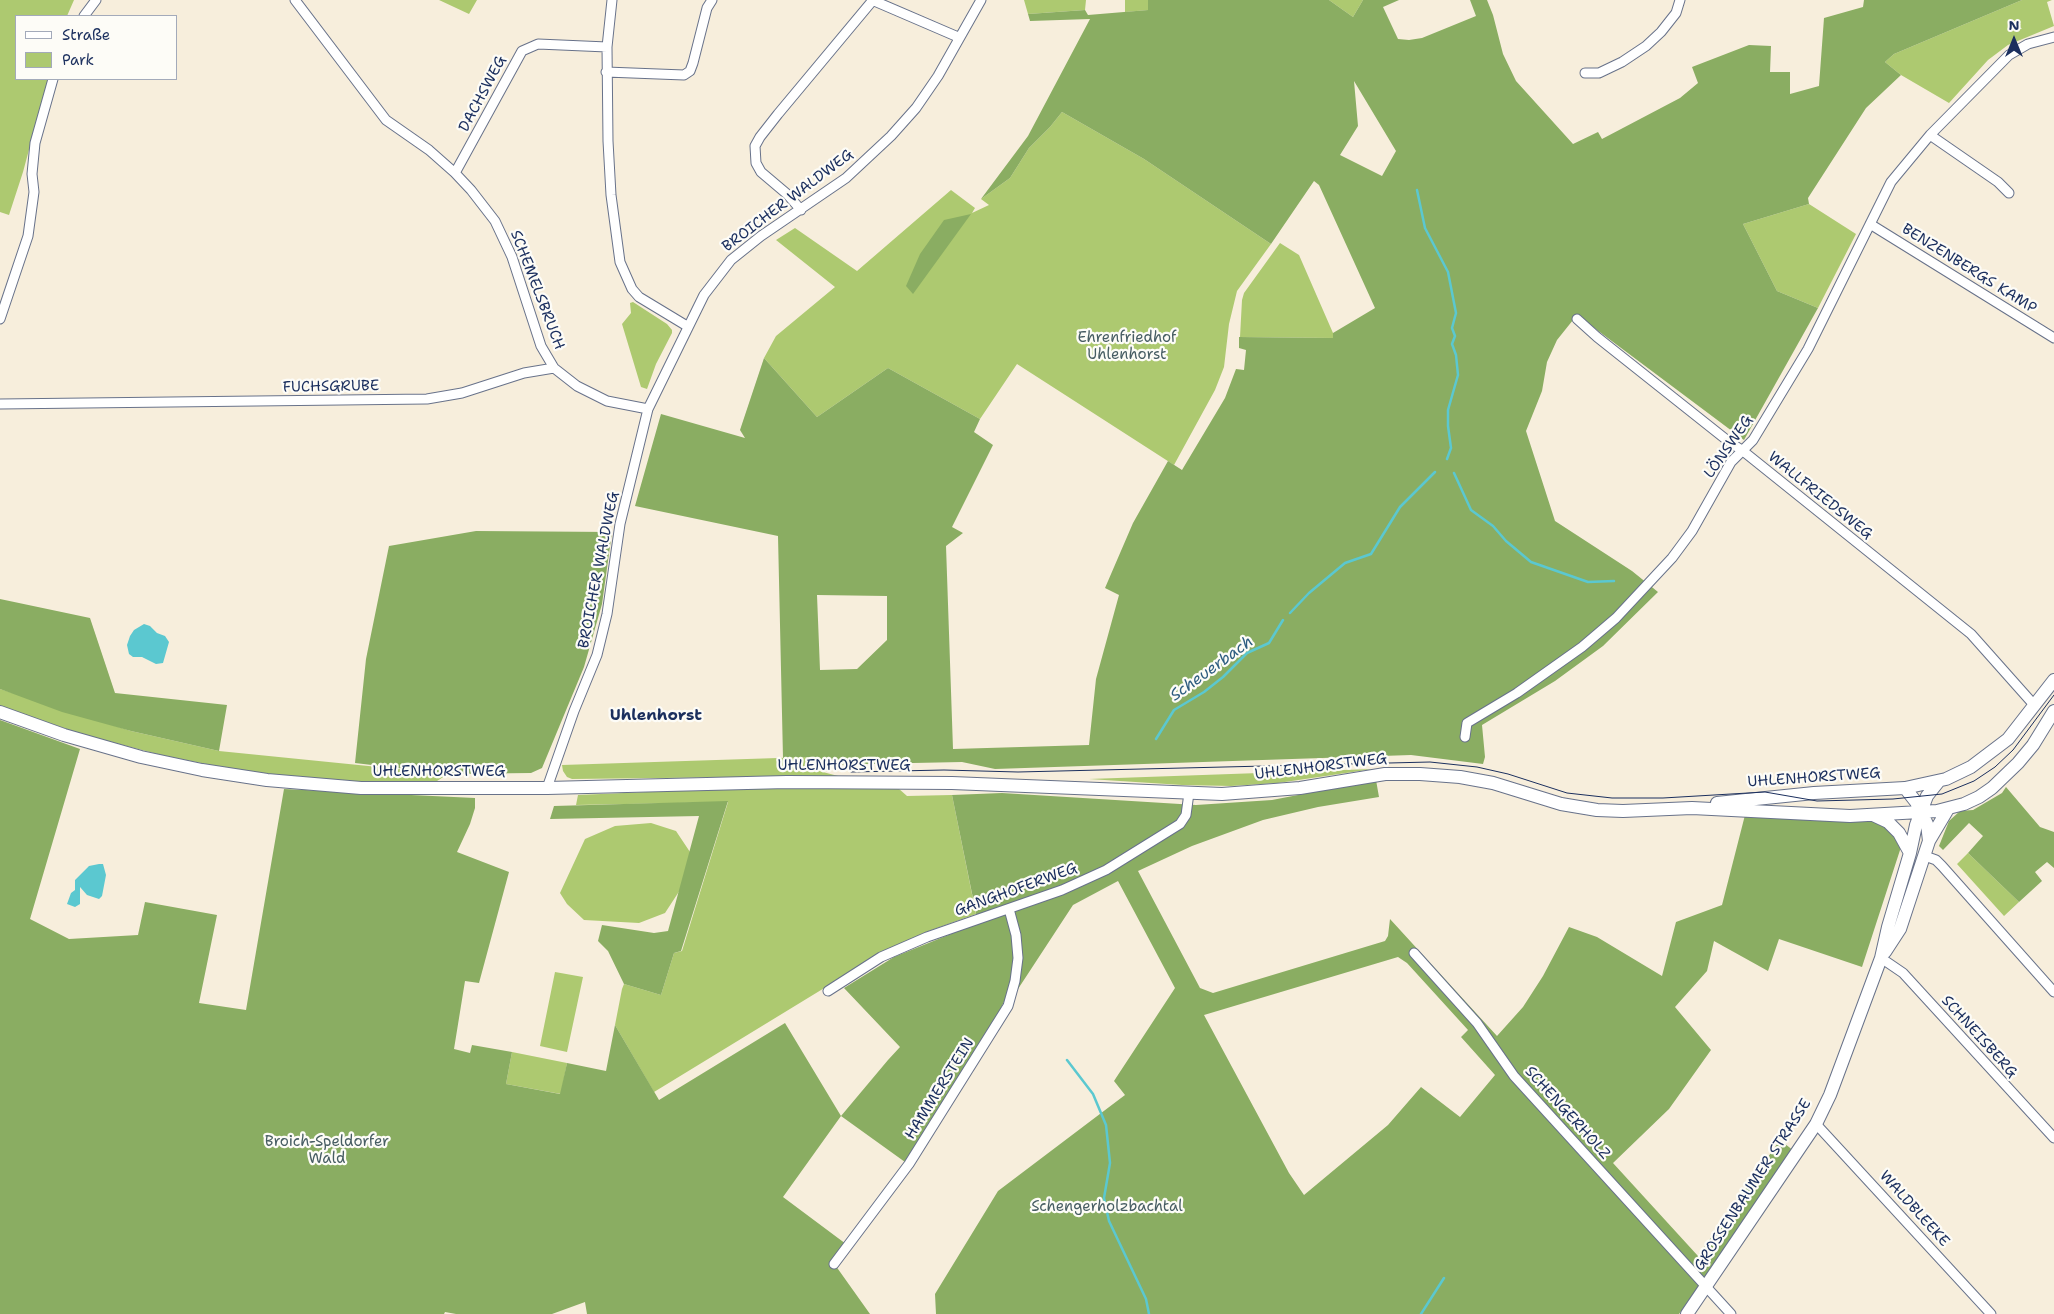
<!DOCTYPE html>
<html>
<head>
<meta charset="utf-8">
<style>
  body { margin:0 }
  #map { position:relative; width:2054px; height:1314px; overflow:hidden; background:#f7eedc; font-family:"Shantell Sans",sans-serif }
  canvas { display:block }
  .legend { position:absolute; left:15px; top:15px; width:162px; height:65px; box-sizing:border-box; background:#fdfcf7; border:1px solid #a3aaba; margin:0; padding:6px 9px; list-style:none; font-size:15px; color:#1b2f5e }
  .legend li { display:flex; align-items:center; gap:10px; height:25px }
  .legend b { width:25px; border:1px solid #a3aaba }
  .north { position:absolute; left:1989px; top:15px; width:50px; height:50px; -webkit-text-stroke:4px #fdfcf7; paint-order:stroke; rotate:0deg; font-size:14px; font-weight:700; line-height:20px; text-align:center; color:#1b2f5e }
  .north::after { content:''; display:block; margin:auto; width:18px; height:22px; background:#1b2f5e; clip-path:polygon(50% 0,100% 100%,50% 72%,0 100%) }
</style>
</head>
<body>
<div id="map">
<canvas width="2054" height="1314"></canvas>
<ul class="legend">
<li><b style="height:6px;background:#fff"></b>Straße</li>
<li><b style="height:14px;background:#adc970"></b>Park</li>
</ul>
<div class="north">N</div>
</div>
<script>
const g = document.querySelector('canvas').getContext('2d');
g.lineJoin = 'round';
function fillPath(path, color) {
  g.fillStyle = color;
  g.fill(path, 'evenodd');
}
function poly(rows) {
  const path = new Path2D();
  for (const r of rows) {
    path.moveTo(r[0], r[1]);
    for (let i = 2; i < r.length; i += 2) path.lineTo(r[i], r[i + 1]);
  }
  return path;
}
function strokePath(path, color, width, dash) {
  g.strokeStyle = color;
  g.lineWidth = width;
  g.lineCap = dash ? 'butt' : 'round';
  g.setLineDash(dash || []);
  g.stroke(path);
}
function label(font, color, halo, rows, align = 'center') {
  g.font = font + ' "Shantell Sans",sans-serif';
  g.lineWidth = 4.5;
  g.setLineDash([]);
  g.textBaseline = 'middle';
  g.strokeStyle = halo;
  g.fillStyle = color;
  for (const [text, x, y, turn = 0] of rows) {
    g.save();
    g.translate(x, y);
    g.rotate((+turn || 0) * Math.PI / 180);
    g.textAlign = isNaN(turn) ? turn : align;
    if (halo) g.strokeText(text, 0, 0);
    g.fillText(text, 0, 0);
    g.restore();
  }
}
fillPath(poly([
  [0,0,74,0,67,16,16,16,16,79,48,79,23,172,9,215,0,212],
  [439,0,477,0,469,14],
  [1024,0,1086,0,1085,10,1028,14],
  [1125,0,1148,0,1148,10,1125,12],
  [1329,0,1363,0,1353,17],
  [2022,0,2052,0,2047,2,2054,26,2008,45,1988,60,1949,103,1901,75,1885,62,1894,54],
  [1062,112,1144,159,1271,244,1237,291,1229,324,1224,367,1215,390,1174,465,1017,364,980,419,888,368,817,417,764,358,776,336,835,287,776,240,795,228,857,271,951,190,975,208,972,213,989,205,981,199,1010,178,1029,148,1050,127],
  [1809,204,1856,234,1818,308,1777,291,1743,224],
  [1280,243,1299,255,1333,333,1333,338,1240,337,1242,300,1244,293],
  [633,302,667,324,672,330,672,333,656,364,647,389,641,387,622,324,631,313,630,303],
  [0,689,131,731,219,751,448,774,437,781,384,782,321,780,241,771,161,755,81,734,0,706],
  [809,757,819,771,838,776,572,779,567,777,563,771,562,765],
  [1373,769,1278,783,1231,786,1182,785,1089,779],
  [898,788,907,796,952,795,976,914,926,932,880,954,654,1092,615,1025,622,989,624,984,661,995,674,953,682,951,728,802,576,805,578,795,715,789],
  [651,823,676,831,690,852,680,890,665,913,639,923,584,920,567,904,560,893,585,839,615,826],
  [1968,853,2019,902,2004,916,1957,864],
  [555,972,583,977,567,1052,540,1046],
  [512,1052,567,1063,561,1094,506,1084]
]), '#adc970');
fillPath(poly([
  [1148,0,1329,0,1353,17,1363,0,1399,0,1383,7,1398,39,1409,40,1422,38,1476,16,1470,0,1487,0,1493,15,1503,54,1516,81,1573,144,1598,132,1602,139,1680,98,1698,83,1692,67,1749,45,1771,46,1770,72,1790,72,1790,94,1819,86,1824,18,1863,7,1864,0,2022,0,1894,54,1885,62,1901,75,1866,108,1808,198,1809,204,1743,224,1777,291,1818,308,1744,440,1577,315,1557,340,1547,362,1542,391,1526,431,1555,521,1632,571,1658,592,1603,646,1555,681,1482,725,1485,757,1483,764,1411,755,995,769,962,762,815,765,809,757,783,758,778,536,635,506,661,414,745,438,740,430,764,358,817,417,888,368,980,419,974,432,993,445,952,527,963,533,946,546,953,749,1089,745,1096,679,1119,595,1105,588,1133,523,1168,461,1182,470,1225,398,1236,369,1244,370,1246,350,1239,348,1239,337,1333,338,1333,333,1375,308,1319,185,1314,181,1271,244,1144,159,1062,112,1050,127,1029,148,1010,178,981,199,1028,136,1090,19,1030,21,1028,14,1085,10,1088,15,1148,10],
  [1354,81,1396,151,1382,176,1340,155,1358,126],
  [817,595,887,596,887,640,857,669,820,670],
  [971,214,913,294,906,286,920,254,944,220],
  [476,531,612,532,602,604,584,667,542,768,531,773,448,774,355,763,366,659,389,546],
  [0,599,90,618,115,693,227,705,219,751,131,731,62,712,0,689],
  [0,720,80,749,30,919,69,939,138,935,145,902,217,915,199,1003,246,1010,284,789,475,798,475,808,470,824,457,852,509,872,479,983,465,981,454,1049,470,1053,472,1045,512,1052,506,1084,560,1094,567,1063,606,1071,615,1025,659,1100,785,1023,841,1116,888,1060,900,1047,844,988,894,957,978,923,952,795,1002,793,1196,805,1272,800,1376,780,1379,797,1318,807,1263,820,1192,846,1138,871,1200,988,1213,993,1385,941,1388,936,1390,919,1497,1036,1523,1007,1543,976,1569,927,1597,937,1662,976,1676,922,1722,905,1745,815,1871,821,1884,826,1894,834,1901,847,1862,967,1779,939,1768,971,1714,941,1707,971,1675,1007,1711,1050,1669,1109,1613,1163,1698,1256,1780,1140,1794,1151,1679,1314,936,1314,935,1294,998,1191,1125,1095,1114,1081,1175,988,1118,881,1073,905,1018,989,1011,986,997,1017,905,1162,841,1116,783,1197,846,1244,833,1262,870,1314,587,1314,585,1302,552,1314,456,1314,445,1312,444,1314,0,1314],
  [1398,957,1407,963,1468,1030,1461,1037,1495,1075,1460,1117,1421,1087,1388,1125,1304,1195,1289,1173,1204,1015],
  [2006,787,2040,827,2054,832,2054,868,2047,862,2035,872,2042,881,2019,902,1968,853,1983,836,1969,823,1943,850,1939,846,1949,821,1960,811,1973,810,2002,793],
  [728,801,681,951,674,953,661,995,624,984,608,951,598,941,602,925,654,933,668,931,699,816,550,819,554,806]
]), '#8aad62');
fillPath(poly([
  [144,624,150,626,157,633,165,636,169,642,163,663,156,664,142,657,133,657,129,654,127,645,130,636,134,630],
  [99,864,103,864,106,875,102,896,99,899,87,895,80,887,80,904,75,907,67,904,71,893,75,890,75,880,89,866]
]), '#5bc8d0');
strokePath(poly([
  [1417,190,1425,228,1448,272,1456,313,1452,328,1455,336,1452,344,1456,355,1458,375,1448,410,1448,426,1451,448,1447,459],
  [1454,473,1471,510,1493,526,1506,541,1531,562,1588,582,1614,581],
  [1290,613,1309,593,1345,563,1371,554,1400,507,1435,472],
  [1156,739,1174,710,1204,692,1223,677,1247,653,1269,643,1283,620],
  [1067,1060,1093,1094,1106,1125,1110,1163,1104,1198,1109,1221,1146,1299,1149,1314],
  [1421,1314,1444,1278]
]), '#5bc8d0', 2.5);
const street = poly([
  [295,0,386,120,429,150,455,173,471,190,495,221,512,257,541,346,554,368,577,386,607,401,648,409],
  [612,0,607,47,608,141,611,195,620,262,632,289,639,297,687,326],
  [872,0,958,37],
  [84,16,96,0],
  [606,72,684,75,690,71,693,63,707,8,712,0],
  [1585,73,1599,73,1622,62,1646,46,1661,32,1676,13,1680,0],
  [1930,135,1998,182,2009,193],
  [455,173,522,51,538,44,607,47],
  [801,210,787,194,761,172,756,163,755,146,760,137,778,114,873,0],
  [1870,224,2054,338],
  [0,319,28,236,34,192,32,174,35,143,53,79],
  [1577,319,1597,337,1728,441,1743,451,1971,634,2035,706],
  [0,404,427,399,462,393,524,373,554,368],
  [1465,737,1467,723,1517,693,1582,647,1616,618,1672,558,1692,531,1731,462,1753,440,1808,349,1891,182,1930,135,2009,55,2028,44,2054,37],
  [547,788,574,711,597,655,607,614,620,524,648,409,704,295,731,260,761,236,846,178,891,136,916,108,938,76,981,0],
  [1925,856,1936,860,1942,866,2054,992],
  [1414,953,1477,1023,1514,1076,1731,1314],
  [1881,958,1903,973,2054,1138],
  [828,991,881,957,927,937,1062,890,1106,870,1180,824,1186,815,1189,793],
  [1816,1124,1991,1314],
  [834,1264,909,1164,1008,1006,1015,981,1018,958,1016,935,1009,909]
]);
const secondary = poly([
  [0,712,64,735,141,757,202,770,267,780,361,788,547,788,787,782,952,783,1222,794,1300,788,1385,774,1420,774,1460,777,1493,783,1561,804,1597,810,1623,811,1692,808,1850,816,1937,811,1964,804,1979,797,1992,788,2018,763,2033,745,2054,711],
  [1905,788,1916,802,1927,824,1929,841],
  [1717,803,1814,793,1905,788,1946,779,1971,767,2008,739,2054,680],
  [1873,815,1888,822,1899,833,1910,853],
  [1885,952,1900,929,1929,841,1948,809],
  [1687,1314,1816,1124,1830,1095,1881,958,1888,927,1910,853,1916,825,1927,796,1939,781]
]);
strokePath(street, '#68728a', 11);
strokePath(secondary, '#68728a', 14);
strokePath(street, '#fff', 9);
strokePath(secondary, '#fff', 12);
strokePath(poly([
  [851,772,944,770,1018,772,1430,762,1477,767,1508,774,1567,793,1612,798,1663,798,1765,792,1817,801,1893,799,1942,794,1974,781,1995,767,2013,750,2054,695]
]), '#1b2f5e', 1);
label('15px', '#1b2f5e', '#fdfcf7', [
  ["DACHSWEG",483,94,-62],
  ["BROICHER WALDWEG",788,201,-37],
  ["BENZENBERGS KAMP",1969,269,32],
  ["SCHEMELSBRUCH",537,290,69],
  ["FUCHSGRUBE",331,387,-1],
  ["LÖNSWEG",1729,447,-55],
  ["WALLFRIEDSWEG",1820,496,39],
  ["BROICHER WALDWEG",599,570,-79],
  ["UHLENHORSTWEG",844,766],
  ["UHLENHORSTWEG",1321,767,-7],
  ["UHLENHORSTWEG",439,772],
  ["UHLENHORSTWEG",1814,778,-4],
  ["GANGHOFERWEG",1016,890,-20],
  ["SCHNEISBERG",1979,1037,48],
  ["HAMMERSTEIN",940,1089,-58],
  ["SCHENGERHOLZ",1567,1113,48],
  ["GROSSENBAUMER STRASSE",1753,1185,-57],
  ["WALDBLEEKE",1914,1209,48]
]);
label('15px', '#475d63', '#fdfcf7', [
  ["Ehrenfriedhof",1127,338],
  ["Uhlenhorst",1127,355],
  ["Broich-Speldorfer",327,1142],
  ["Wald",327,1159],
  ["Schengerholzbachtal",1107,1207]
]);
label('italic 16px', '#2e5d80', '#fdfcf7', [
  ["Scheuerbach",1212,669,-36]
]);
label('bold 16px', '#1b2f5e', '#fdfcf7', [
  ["Uhlenhorst",656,716]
]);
</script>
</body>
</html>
